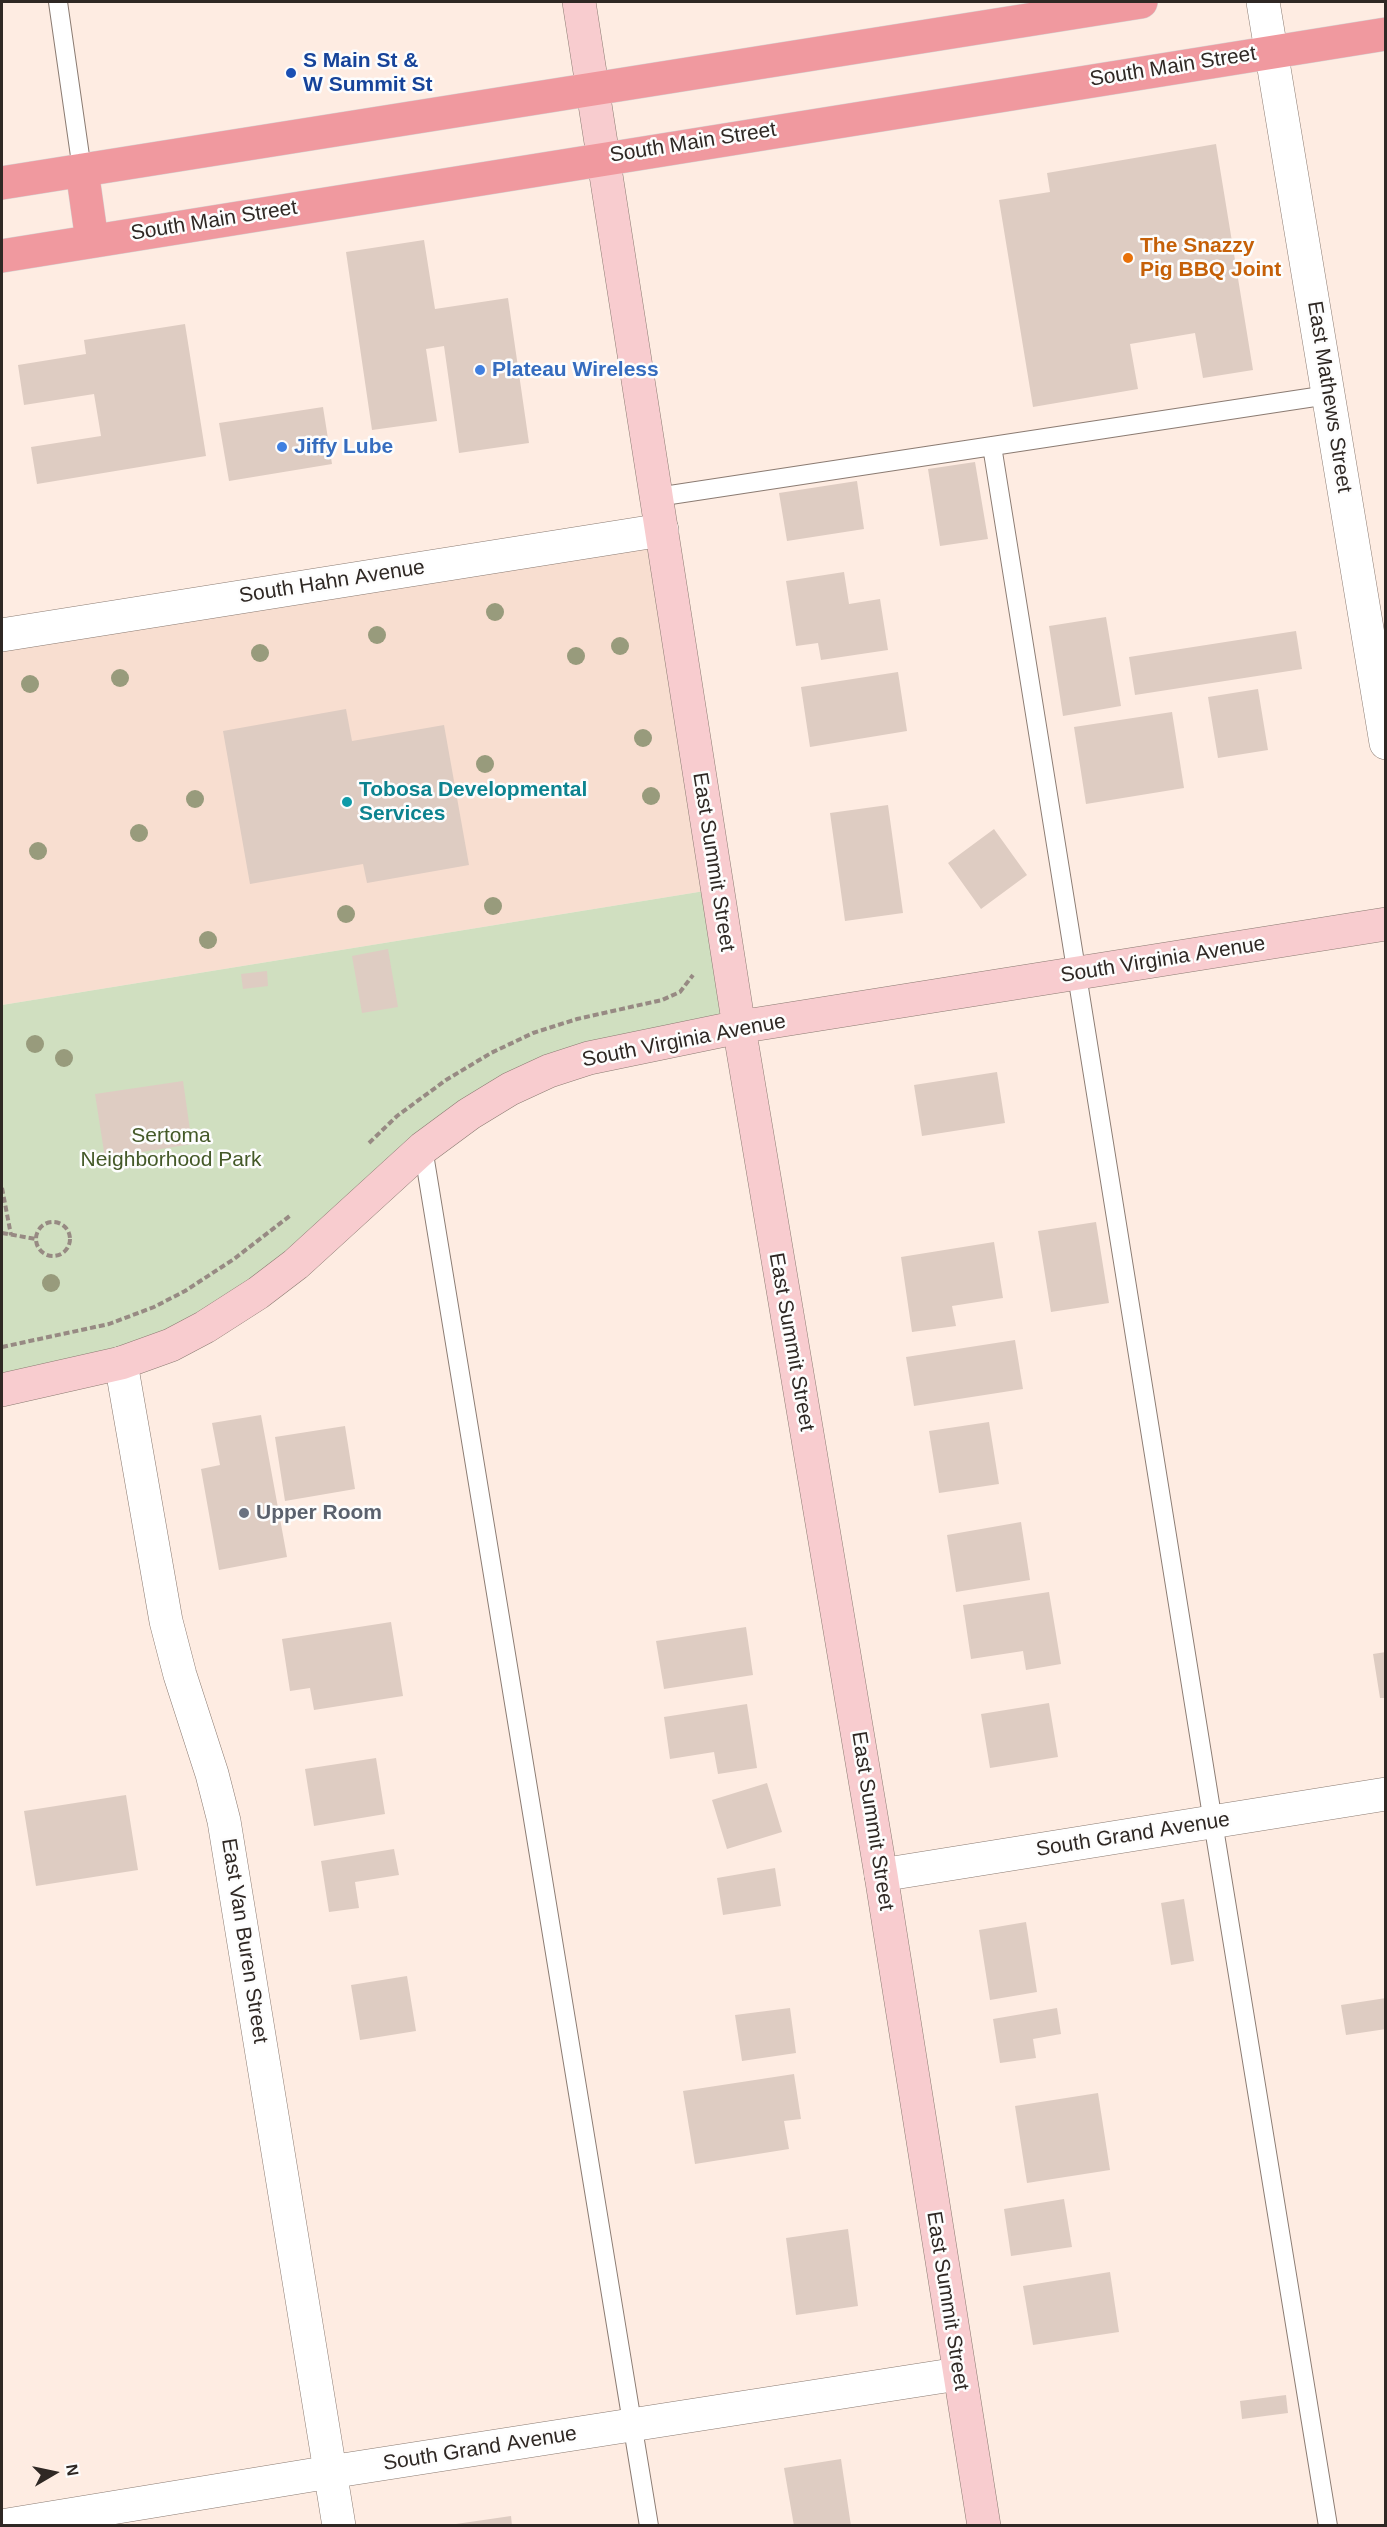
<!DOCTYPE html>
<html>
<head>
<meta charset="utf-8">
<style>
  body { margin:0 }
  #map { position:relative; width:1387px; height:2527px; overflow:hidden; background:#feece2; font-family:Arial,sans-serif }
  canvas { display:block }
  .frame { position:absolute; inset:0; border:3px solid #2f2824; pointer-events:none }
  .north { position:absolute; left:24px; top:2443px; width:60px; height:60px; -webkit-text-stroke:4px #fdfdfd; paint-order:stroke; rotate:81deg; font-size:16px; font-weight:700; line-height:24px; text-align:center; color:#2f2824 }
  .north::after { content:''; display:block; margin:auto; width:21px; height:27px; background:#2f2824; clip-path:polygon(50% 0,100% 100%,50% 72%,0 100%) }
</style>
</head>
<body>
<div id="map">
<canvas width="1387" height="2527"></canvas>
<div class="frame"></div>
<div class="north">N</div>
</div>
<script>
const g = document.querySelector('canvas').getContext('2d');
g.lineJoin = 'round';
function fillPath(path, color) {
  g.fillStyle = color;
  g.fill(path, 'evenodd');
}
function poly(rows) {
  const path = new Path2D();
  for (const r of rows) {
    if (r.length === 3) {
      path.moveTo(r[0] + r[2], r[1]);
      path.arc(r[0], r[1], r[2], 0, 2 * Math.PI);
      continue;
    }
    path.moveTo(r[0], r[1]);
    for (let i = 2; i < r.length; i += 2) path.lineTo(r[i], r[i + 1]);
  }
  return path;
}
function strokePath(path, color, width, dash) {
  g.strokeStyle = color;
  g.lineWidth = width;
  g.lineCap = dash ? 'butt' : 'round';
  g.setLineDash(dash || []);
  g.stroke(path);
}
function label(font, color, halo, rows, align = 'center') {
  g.font = font + ' Arial,sans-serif';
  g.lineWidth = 5;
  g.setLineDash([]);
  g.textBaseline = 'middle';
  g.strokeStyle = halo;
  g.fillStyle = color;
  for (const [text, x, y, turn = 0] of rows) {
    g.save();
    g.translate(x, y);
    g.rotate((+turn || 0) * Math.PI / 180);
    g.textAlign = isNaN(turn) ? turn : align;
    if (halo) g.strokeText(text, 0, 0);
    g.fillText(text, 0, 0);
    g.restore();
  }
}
fillPath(poly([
  [662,530,717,889,2,1005,2,635]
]), '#f8ded0');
fillPath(poly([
  [717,889,739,1027,549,1071,205,1327,2,1390,2,1005]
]), '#d0dfc0');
fillPath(poly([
  [1216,144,1253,370,1203,378,1195,333,1130,344,1138,389,1033,407,999,200,1050,192,1047,173],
  [424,240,435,309,508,298,529,443,459,453,444,346,426,349,437,421,372,430,346,252],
  [185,324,206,456,37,484,31,447,101,436,94,394,24,405,18,365,86,354,84,340],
  [323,407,332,464,229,481,219,423],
  [975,462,988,539,940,546,928,469],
  [857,481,864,529,787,541,779,493],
  [844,572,849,604,880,599,888,650,821,660,818,643,796,646,786,581],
  [1106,617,1121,706,1063,716,1049,626],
  [1296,631,1302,669,1135,695,1129,657],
  [898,672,907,731,810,747,801,687],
  [1258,689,1268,750,1218,758,1208,697],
  [346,709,352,741,444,725,469,865,367,883,363,864,250,884,223,731],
  [1172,712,1184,788,1086,804,1074,727],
  [888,805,903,913,845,921,830,813],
  [994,829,1027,875,981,909,948,863],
  [388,949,398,1007,362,1013,352,956],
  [267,971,268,986,243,989,241,974],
  [997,1072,1005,1123,922,1136,914,1085],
  [183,1081,192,1144,105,1158,95,1094],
  [1096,1222,1109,1303,1051,1312,1038,1231],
  [994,1242,1003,1298,952,1306,956,1326,912,1332,901,1257],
  [1015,1340,1023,1389,914,1406,906,1357],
  [261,1415,287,1557,219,1570,201,1469,220,1465,212,1423],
  [989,1422,999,1484,939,1493,929,1431],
  [345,1426,355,1489,285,1501,275,1437],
  [1021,1522,1030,1580,956,1592,947,1535],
  [1049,1592,1061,1664,1026,1670,1023,1651,971,1659,963,1605],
  [391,1622,403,1696,314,1710,310,1688,290,1691,282,1639],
  [746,1627,753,1675,664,1689,656,1641],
  [1386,1652,1386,1698,1380,1698,1373,1654],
  [1049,1703,1058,1757,990,1768,981,1714],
  [747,1704,757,1768,718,1774,714,1752,670,1759,664,1717],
  [376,1758,385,1814,314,1826,305,1769],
  [767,1783,782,1832,727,1849,712,1800],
  [126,1795,138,1870,36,1886,24,1811],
  [394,1849,399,1875,355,1882,359,1908,329,1912,321,1861],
  [775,1868,781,1906,723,1915,717,1878],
  [1184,1899,1194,1961,1171,1965,1161,1903],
  [1026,1922,1037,1992,990,2000,979,1930],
  [407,1976,416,2031,360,2040,351,1985],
  [1386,1998,1386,2029,1346,2035,1341,2005],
  [790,2008,796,2053,742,2061,735,2015],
  [1057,2008,1061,2034,1033,2039,1036,2058,1000,2063,993,2019],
  [794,2074,801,2119,784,2121,789,2149,695,2164,683,2091],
  [1098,2093,1110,2170,1027,2183,1015,2106],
  [1064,2199,1072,2247,1011,2256,1004,2209],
  [848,2229,858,2306,796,2315,786,2238],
  [1110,2272,1119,2332,1033,2345,1023,2286],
  [1286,2395,1288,2413,1242,2419,1240,2401],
  [841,2459,851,2526,794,2526,784,2468],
  [511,2516,512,2526,456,2526,456,2524]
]), '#deccc2');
const lane = poly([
  [58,2,82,170],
  [992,446,1213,1822,1328,2526],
  [657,497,1328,395],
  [423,1148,649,2526]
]);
const street = poly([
  [1263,2,1386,743],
  [2,635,662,530],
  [121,1363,166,1621,180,1675,212,1774,224,1821,339,2526],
  [881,1875,1386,1794],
  [2,2526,330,2472,958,2374]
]);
const secondary = poly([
  [579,2,739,1027,881,1875,984,2526],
  [2,1390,121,1363,171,1345,205,1327,258,1293,296,1264,423,1148,469,1114,510,1089,549,1071,589,1058,739,1027,1386,924]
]);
const primary = poly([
  [82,170,92,241],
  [2,183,1141,2],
  [2,256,1386,34]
]);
strokePath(lane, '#8b7b72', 20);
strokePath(street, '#8b7b72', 34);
strokePath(secondary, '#8b7b72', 34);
strokePath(primary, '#d5d4d3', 34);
strokePath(poly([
  [369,1143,397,1116,446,1080,491,1053,533,1033,577,1019,662,1000,680,992,693,975],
  [2,1188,11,1235],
  [53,1239,17],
  [2,1233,36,1239],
  [2,1347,109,1324,154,1307,185,1291,234,1259,291,1215]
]), '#978a83', 4, [6, 3]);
strokePath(lane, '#fff', 18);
strokePath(street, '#fff', 33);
strokePath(secondary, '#f8cccf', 33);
strokePath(primary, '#f0999f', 33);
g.fillStyle = '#989b7c';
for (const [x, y] of [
  [495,612],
  [377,635],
  [620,646],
  [260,653],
  [576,656],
  [120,678],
  [30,684],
  [643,738],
  [485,764],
  [651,796],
  [195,799],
  [139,833],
  [38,851],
  [493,906],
  [346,914],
  [208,940],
  [35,1044],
  [64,1058],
  [51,1283]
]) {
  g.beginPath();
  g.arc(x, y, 9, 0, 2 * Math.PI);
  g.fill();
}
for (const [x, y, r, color] of [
  [291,73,6,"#1a4fb4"],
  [1128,258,6,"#e8710a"],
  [480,370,6,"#3f7fe0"],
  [282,447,6,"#3f7fe0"],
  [347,802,6,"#0f9aa8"],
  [244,1513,6,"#6b7280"]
]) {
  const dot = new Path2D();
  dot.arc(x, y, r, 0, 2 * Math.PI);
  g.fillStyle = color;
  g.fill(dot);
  strokePath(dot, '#fdfdfd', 2);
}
label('bold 21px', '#164399', '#fdfdfd', [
  ["S Main St &",303,61],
  ["W Summit St",303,85]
], 'left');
label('21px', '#2f2824', '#fdfdfd', [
  ["South Main Street",1173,67,-9],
  ["South Main Street",693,143,-9],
  ["South Main Street",214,221,-9],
  ["East Mathews Street",1329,397,81],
  ["South Hahn Avenue",332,582,-9],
  ["East Summit Street",713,862,81],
  ["South Virginia Avenue",1163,960,-9],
  ["South Virginia Avenue",684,1041,-11],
  ["East Summit Street",791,1342,80],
  ["East Summit Street",872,1821,81],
  ["South Grand Avenue",1133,1835,-9],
  ["East Van Buren Street",244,1941,81],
  ["East Summit Street",947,2301,81],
  ["South Grand Avenue",480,2449,-9]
]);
label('bold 21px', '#c56008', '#fdfdfd', [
  ["The Snazzy",1140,246],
  ["Pig BBQ Joint",1140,270]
], 'left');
label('bold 21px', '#366cbe', '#fdfdfd', [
  ["Plateau Wireless",492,370],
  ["Jiffy Lube",294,447]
], 'left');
label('bold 21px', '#0d838f', '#fdfdfd', [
  ["Tobosa Developmental",359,790],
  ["Services",359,814]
], 'left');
label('21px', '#445928', '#fdfdfd', [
  ["Sertoma",171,1136],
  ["Neighborhood Park",171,1160]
]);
label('bold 21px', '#5b616d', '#fdfdfd', [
  ["Upper Room",256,1513]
], 'left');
</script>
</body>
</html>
